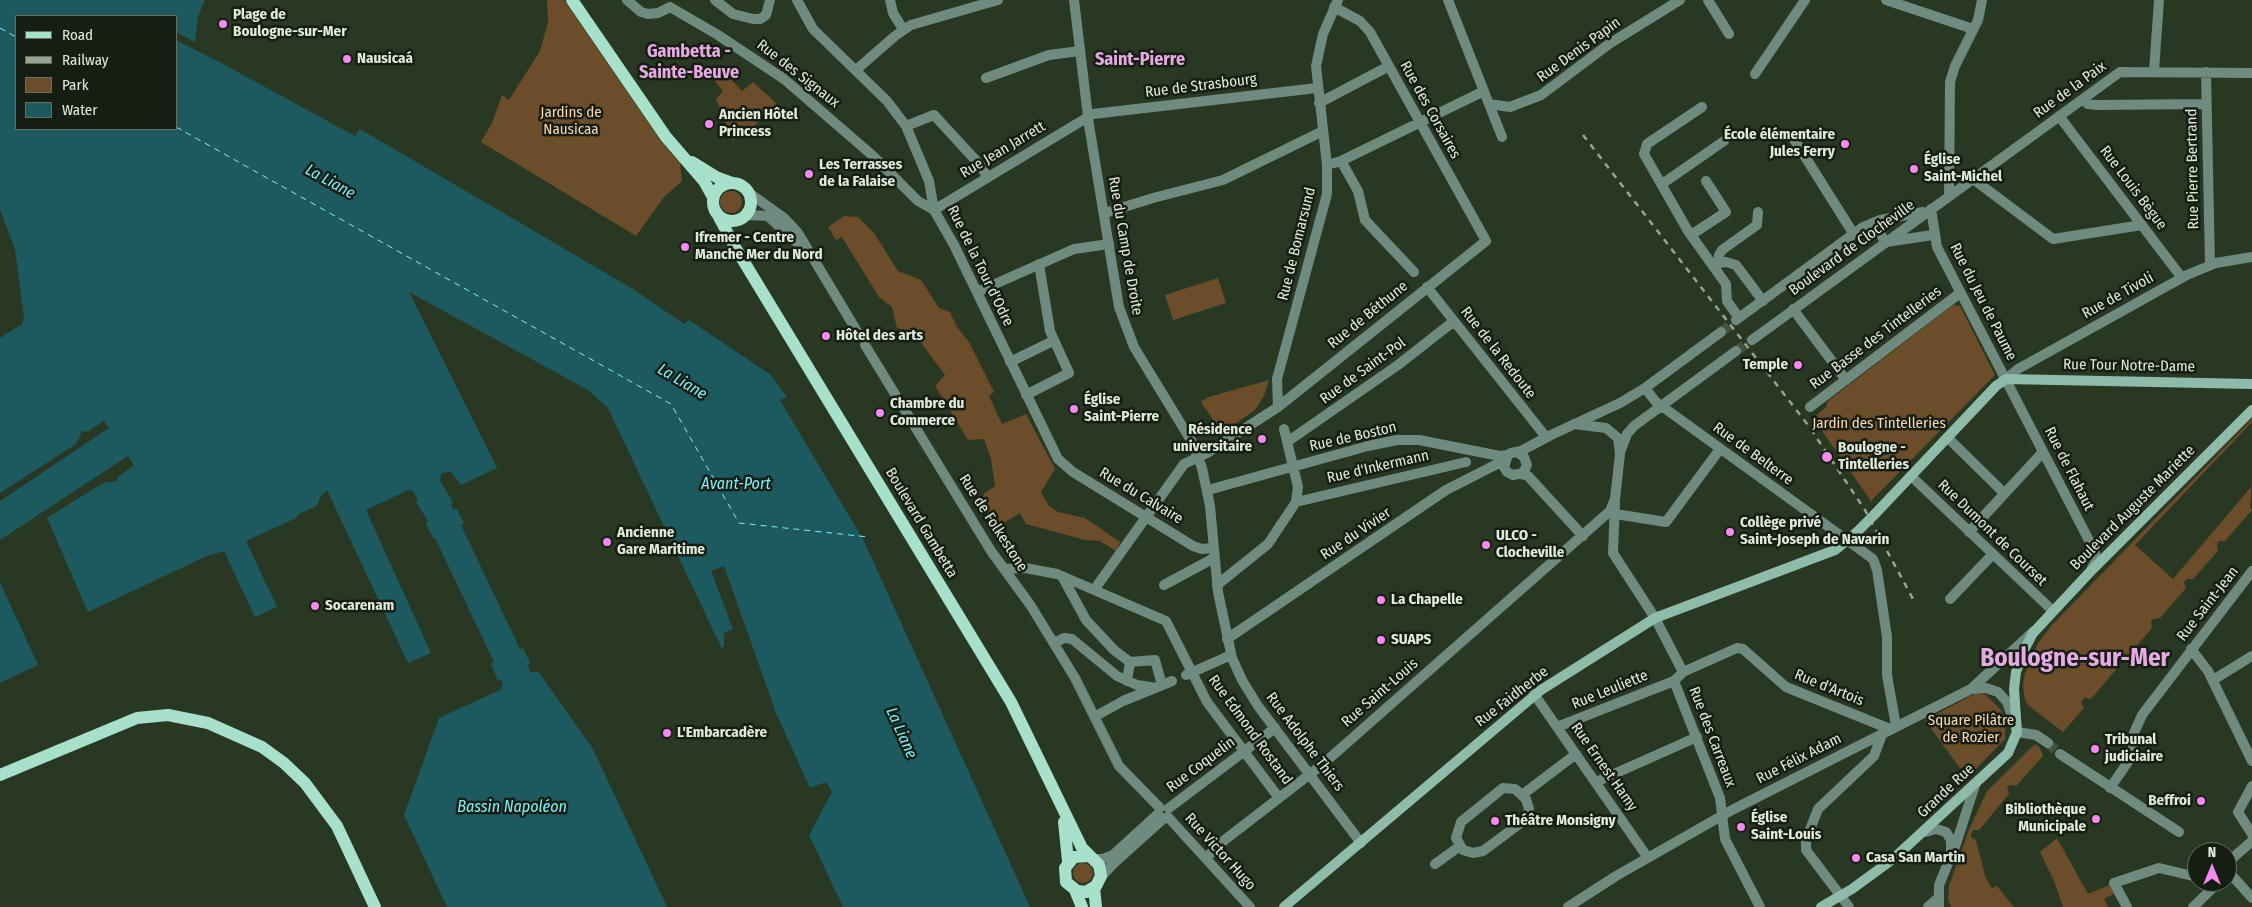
<!DOCTYPE html>
<html>
<head>
<meta charset="utf-8">
<style>
  body { margin:0 }
  #map { position:relative; width:2252px; height:907px; overflow:hidden; background:#293822; font-family:"Fira Sans Condensed",sans-serif }
  canvas { display:block }
  .legend { position:absolute; left:15px; top:15px; width:162px; height:115px; box-sizing:border-box; background:#161d13; border:1px solid #676f63; margin:0; padding:6px 9px; list-style:none; font-size:15px; color:#e1ebdc }
  .legend li { display:flex; align-items:center; gap:10px; height:25px }
  .legend b { width:25px; border:1px solid #676f63 }
  .north { position:absolute; left:2187px; top:842px; width:50px; height:50px; box-sizing:border-box; background:#161d13; border:1px solid #676f63; border-radius:50%; rotate:0deg; font-size:14px; font-weight:700; line-height:20px; text-align:center; color:#e1ebdc }
  .north::after { content:''; display:block; margin:auto; width:18px; height:22px; background:#f489f0; clip-path:polygon(50% 0,100% 100%,50% 72%,0 100%) }
</style>
</head>
<body>
<div id="map">
<canvas width="2252" height="907"></canvas>
<ul class="legend">
<li><b style="height:6px;background:#a8e1cb"></b>Road</li>
<li><b style="height:6px;background:#98a493"></b>Railway</li>
<li><b style="height:14px;background:#6c4d2a"></b>Park</li>
<li><b style="height:14px;background:#1c5a5f"></b>Water</li>
</ul>
<div class="north">N</div>
</div>
<script>
const g = document.querySelector('canvas').getContext('2d');
g.lineJoin = 'round';
function fillPath(path, color) {
  g.fillStyle = color;
  g.fill(path, 'evenodd');
}
function poly(rows) {
  const path = new Path2D();
  for (const r of rows) {
    if (r.length === 3) {
      path.moveTo(r[0] + r[2], r[1]);
      path.arc(r[0], r[1], r[2], 0, 2 * Math.PI);
      continue;
    }
    path.moveTo(r[0], r[1]);
    for (let i = 2; i < r.length; i += 2) path.lineTo(r[i], r[i + 1]);
  }
  return path;
}
function strokePath(path, color, width, dash) {
  g.strokeStyle = color;
  g.lineWidth = width;
  g.lineCap = dash ? 'butt' : 'round';
  g.setLineDash(dash || []);
  g.stroke(path);
}
function label(font, color, halo, rows, align = 'center') {
  g.font = font + ' "Fira Sans Condensed",sans-serif';
  g.lineWidth = 5;
  g.setLineDash([]);
  g.textBaseline = 'middle';
  g.strokeStyle = halo;
  g.fillStyle = color;
  for (const [text, x, y, turn = 0] of rows) {
    g.save();
    g.translate(x, y);
    g.rotate((+turn || 0) * Math.PI / 180);
    g.textAlign = isNaN(turn) ? turn : align;
    if (halo) g.strokeText(text, 0, 0);
    g.fillText(text, 0, 0);
    g.restore();
  }
}
fillPath(poly([
  [547,0,564,0,662,143,680,163,682,181,664,197,636,236,481,142,492,123,502,95,509,100,540,51,548,22],
  [725,73,742,91,753,82,777,104,741,139,737,136,733,141,716,99,723,91,714,80],
  [731,202,11],
  [844,216,858,217,874,233,898,271,921,280,939,308,950,312,957,327,969,342,994,392,989,396,1002,424,1026,414,1055,469,1041,492,1049,506,1058,512,1085,518,1120,542,1116,551,1100,541,1085,540,1026,524,1020,513,995,528,981,501,985,493,995,486,991,459,984,439,968,440,935,386,945,375,913,332,897,328,892,307,879,297,842,237,836,240,828,227],
  [1218,278,1226,303,1173,320,1165,295],
  [1953,305,1960,306,1995,375,1871,501,1813,418,1826,407,1828,401],
  [1269,380,1264,396,1255,410,1222,433,1201,402,1209,397],
  [2252,419,2252,422,2135,545,2173,579,2251,487,2252,477,2250,507,2252,510,2225,541,2219,541,2217,544,2218,551,2193,579,2187,579,2184,582,2186,588,2160,618,2153,619,2151,622,2152,628,2127,657,2120,657,2117,660,2119,666,2091,699,2084,698,2081,702,2084,708,2063,732,2028,705,2025,700,2023,685,2025,673,2038,643,2051,626],
  [1976,693,1986,695,2001,710,2006,722,2005,739,1967,778,1925,720],
  [2035,744,2040,748,2043,756,2016,786,2010,785,2007,787,2009,794,1979,830,1973,830,1971,834,1971,837,1976,840,1985,876,1992,888,1997,886,2014,907,1951,907,1948,899,1949,886,1968,832,1987,791],
  [2057,838,2088,894,2109,885,2114,894,2104,899,2108,907,2063,907,2054,881,2040,852],
  [1083,873,10]
]), '#6c4d2a');
fillPath(poly([
  [0,0,205,0,198,16,195,43,226,58,223,64,355,136,360,129,633,289,684,324,689,320,771,375,787,397,780,400,863,539,1030,907,843,907,809,835,832,792,826,782,810,788,776,713,724,566,711,571,733,629,724,633,724,645,722,649,608,408,588,390,409,292,497,468,461,485,450,471,441,474,440,481,453,502,451,504,453,509,457,509,464,524,461,525,520,649,523,648,530,663,528,666,531,673,538,671,593,749,667,907,447,907,404,815,439,718,500,690,503,684,501,679,498,681,491,664,494,662,435,538,433,538,426,524,428,521,416,502,418,501,413,491,408,490,366,510,431,653,408,663,327,490,321,496,317,506,299,514,296,518,246,541,277,607,255,617,224,551,207,556,88,612,47,518,103,483,117,481,118,477,134,465,128,456,0,540,0,501,109,428,104,421,87,432,82,431,76,444,0,493,0,338,22,324,24,318,15,249,0,210],
  [16,16,176,16,176,129,16,129],
  [0,582,38,665,0,683]
]), '#1c5a5f');
fillPath(poly([
  [176,32,226,58,223,64,176,40]
]), '#293822');
strokePath(poly([
  [0,28,16,37],
  [176,127,671,404,739,523,868,537]
]), '#7af1fb', 1, [6, 5]);
strokePath(poly([
  [1721,332,1736,320],
  [1736,351,1752,340],
  [2048,743,2060,754]
]), '#45533e', 10, [10, 5]);
strokePath(poly([
  [627,0,641,12,648,14,658,13,670,7],
  [715,0,733,14,753,19,760,19,766,15,770,0],
  [797,0,813,29,887,101,906,126,929,181,934,210,954,245,1058,459,1073,472,1193,546,1202,549,1213,548],
  [890,0,893,13,903,29],
  [1448,0,1502,137],
  [1708,0,1729,34],
  [1886,0,1973,29],
  [670,7,718,35,784,79,872,155,918,201,934,210],
  [856,70,895,36,911,25,998,0],
  [2154,71,2159,0],
  [2206,72,2210,265],
  [1755,74,1805,0],
  [986,78,1049,55,1080,51],
  [2083,100,2088,104,2096,105,2206,104],
  [1319,103,1389,66],
  [1489,104,1510,107,1541,95,1609,44,1680,0],
  [1702,107,1647,144,1644,154,1688,231,1726,284,1727,301,1739,318],
  [2059,116,2182,278],
  [906,126,934,115,980,165,987,176],
  [1792,136,1853,233],
  [1341,161,1358,191,1365,220,1414,272],
  [1327,165,1341,161,1484,91],
  [1973,179,2053,239,2142,225],
  [1662,184,1724,141],
  [748,192,784,218,798,233,858,333],
  [1949,196,1950,82,1955,66,1978,20,1982,0],
  [1931,209,1937,247,2095,552,2096,561,2091,570],
  [934,210,1093,114,1317,88],
  [1105,213,1153,198,1223,180,1323,131],
  [746,215,768,216,806,251],
  [1872,223,1886,242,1933,235],
  [1691,235,1726,212,1706,181],
  [1719,263,1719,255,1722,250,1757,225,1758,212],
  [1713,264,1726,262,1736,265,1763,301],
  [1427,287,1546,437],
  [977,292,1074,249,1109,244],
  [1793,309,1846,380],
  [1736,320,1863,227,1880,220,1923,212],
  [1752,340,2120,72,2252,73],
  [865,345,991,551,1031,606,1075,678,1119,766,1160,808],
  [1010,362,1053,341],
  [2006,379,2018,369,2187,275,2216,263,2252,257],
  [1645,388,1656,402,1873,559,1877,570,1887,637,1887,675,1896,726],
  [1026,395,1069,373,1050,331,1039,264],
  [1278,407,1277,379,1327,194,1327,165,1316,66,1323,34,1338,0],
  [1810,407,1960,293],
  [1948,438,2004,493],
  [1287,442,1398,365,1454,321],
  [1621,450,1627,434,1634,426,1736,351],
  [1517,452,1524,457,1527,465,1523,473,1513,475,1507,472,1504,467,1508,455,1511,453,1521,451,1551,435,1620,403,1645,388,1721,332],
  [1521,474,1528,476,1583,536],
  [1911,476,2053,611],
  [1208,490,1368,446,1397,440,1419,440,1500,456,1508,455],
  [1296,502,1466,462],
  [1615,503,1613,553,1655,618,1683,672],
  [1609,513,1666,522,1720,449],
  [1969,532,2043,452],
  [1004,569,1025,568,1057,574,1166,621,1207,702,1279,798,1323,764,1610,511,1615,499,1620,454,1618,438,1606,428,1574,424],
  [1062,576,1086,620,1114,650,1130,662,1127,681],
  [1164,585,1214,558],
  [1217,585,1268,544,1296,502,1298,487,1284,429],
  [1094,590,1184,464,1207,453,1278,407,1486,241,1370,32,1360,21,1334,7],
  [1950,599,1993,554],
  [1227,639,1446,490,1505,460],
  [1054,643,1064,638,1072,639,1117,676,1137,685,1156,688],
  [2191,649,2208,671,2252,761],
  [1130,662,1155,660,1162,685],
  [1186,675,1231,655],
  [2213,680,2252,656],
  [1674,681,1720,798,1725,839,1760,907],
  [1971,689,1986,688,1998,692,2007,702,2017,732,2036,735,2048,743],
  [1534,694,1648,858],
  [1096,716,1123,701,1172,681],
  [1557,727,1674,681,1683,672,1737,648,1743,649,1786,687,1890,729],
  [2060,754,2179,832],
  [1596,782,1697,737],
  [2252,786,2238,812,2252,834],
  [1503,788,1515,789,1526,799,1529,809,1526,819,1483,851,1473,853,1463,850,1456,838,1461,822,1503,788],
  [2110,788,2132,756,2134,733,2142,715,2252,571],
  [1522,795,1576,754],
  [1169,808,1275,728],
  [1168,817,1250,907],
  [1925,832,1936,829,1946,832,1951,840,1951,851],
  [1206,858,1222,842,1279,798],
  [1094,859,1103,859,1113,855,1158,814],
  [2227,863,2252,841],
  [1435,864,1460,846],
  [2227,870,2252,898],
  [1100,878,1114,863,1163,819,1168,817],
  [1568,907,1616,876,1732,810,1971,689,2034,631],
  [1849,907,1806,850,1806,840,1818,809,1874,756,1883,732],
  [1928,907,1938,898],
  [1939,907,1939,885,1956,844,1975,785],
  [2127,907,2114,883,2159,868,2197,877],
  [2193,907,2219,882]
]), '#6f8a7f', 10);
strokePath(poly([
  [1074,0,1089,125,1119,307,1134,347,1192,442,1202,468,1210,506,1218,592,1232,658,1242,680,1258,706,1361,843]
]), '#6f8a7f', 10);
strokePath(poly([
  [1875,514,1996,386,2006,379,2252,384],
  [1284,907,1541,690,1655,618,1835,550,1856,533],
  [1821,907,1852,889,1893,859,2008,753,2017,732,2014,689,2016,672,2023,652,2033,633,2089,573,2252,410]
]), '#8fbbaa', 10);
strokePath(poly([
  [572,0,666,137,704,181,713,197],
  [692,162,718,178,732,183],
  [732,202,19],
  [719,217,735,247,1011,702,1082,848,1099,865,1101,876,1096,886,1086,892,1077,891,1066,882,1065,868,1074,857,1088,856],
  [0,775,137,718,168,715,208,723,262,747,284,763,305,783,337,826,375,907],
  [1064,822,1068,861],
  [1094,888,1096,907],
  [1075,890,1082,907]
]), '#a8e1cb', 12);
strokePath(poly([
  [1583,135,1808,425,1865,510,1913,599]
]), '#98a493', 2.5, [6, 6]);
strokePath(poly([
  [1856,533,1875,514]
]), '#8fbbaa', 10);
for (const [x, y, r, color] of [
  [223,24,5,"#f489f0"],
  [347,59,5,"#f489f0"],
  [709,124,5,"#f489f0"],
  [1845,144,5,"#f489f0"],
  [1914,169,5,"#f489f0"],
  [809,174,5,"#f489f0"],
  [685,247,5,"#f489f0"],
  [826,336,5,"#f489f0"],
  [1798,365,5,"#f489f0"],
  [1074,409,5,"#f489f0"],
  [880,413,5,"#f489f0"],
  [1262,439,5,"#f489f0"],
  [1827,457,6,"#f489f0"],
  [1730,532,5,"#f489f0"],
  [607,542,5,"#f489f0"],
  [1486,545,5,"#f489f0"],
  [1381,600,5,"#f489f0"],
  [315,606,5,"#f489f0"],
  [1381,640,5,"#f489f0"],
  [667,733,5,"#f489f0"],
  [2095,749,5,"#f489f0"],
  [2201,801,5,"#f489f0"],
  [2096,819,5,"#f489f0"],
  [1495,821,5,"#f489f0"],
  [1741,827,5,"#f489f0"],
  [1856,858,5,"#f489f0"]
]) {
  const dot = new Path2D();
  dot.arc(x, y, r, 0, 2 * Math.PI);
  g.fillStyle = color;
  g.fill(dot);
  strokePath(dot, '#161d13', 2);
}
label('bold 15px', '#e1ebdc', '#161d13', [
  ["Plage de",233,15],
  ["Boulogne-sur-Mer",233,32],
  ["Nausicaá",357,59],
  ["Ancien Hôtel",719,115],
  ["Princess",719,132],
  ["École élémentaire",1835,135,"right"],
  ["Jules Ferry",1835,152,"right"],
  ["Église",1924,160],
  ["Saint-Michel",1924,177],
  ["Les Terrasses",819,165],
  ["de la Falaise",819,182],
  ["Ifremer - Centre",695,238],
  ["Manche Mer du Nord",695,255],
  ["Hôtel des arts",836,336],
  ["Temple",1788,365,"right"],
  ["Église",1084,400],
  ["Saint-Pierre",1084,417],
  ["Chambre du",890,404],
  ["Commerce",890,421],
  ["Résidence",1252,430,"right"],
  ["universitaire",1252,447,"right"],
  ["Boulogne -",1838,448],
  ["Tintelleries",1838,465],
  ["Collège privé",1740,523],
  ["Saint-Joseph de Navarin",1740,540],
  ["Ancienne",617,533],
  ["Gare Maritime",617,550],
  ["ULCO -",1496,536],
  ["Clocheville",1496,553],
  ["La Chapelle",1391,600],
  ["Socarenam",325,606],
  ["SUAPS",1391,640],
  ["L'Embarcadère",677,733],
  ["Tribunal",2105,740],
  ["judiciaire",2105,757],
  ["Beffroi",2191,801,"right"],
  ["Bibliothèque",2086,810,"right"],
  ["Municipale",2086,827,"right"],
  ["Église",1751,818],
  ["Saint-Louis",1751,835],
  ["Théâtre Monsigny",1505,821],
  ["Casa San Martin",1866,858]
], 'left');
label('15px', '#e1ebdc', '#161d13', [
  ["Rue Denis Papin",1579,50,-36],
  ["Rue des Signaux",798,74,38],
  ["Rue de Strasbourg",1201,86,-7],
  ["Rue de la Paix",2070,90,-36],
  ["Rue des Corsaires",1430,110,61],
  ["Rue Jean Jarrett",1003,150,-31],
  ["Rue Pierre Bertrand",2193,169,-91],
  ["Rue Louis Bègue",2133,188,53],
  ["Rue de Bomarsund",1297,244,-76],
  ["Rue du Camp de Droite",1125,246,80],
  ["Boulevard de Clocheville",1852,248,-36],
  ["Rue de la Tour d'Odre",980,266,64],
  ["Rue de Tivoli",2118,296,-29],
  ["Rue du Jeu de Paume",1983,302,63],
  ["Rue de Béthune",1368,315,-39],
  ["Rue Basse des Tintelleries",1876,338,-37],
  ["Rue de la Redoute",1498,353,52],
  ["Rue Tour Notre-Dame",2129,366,1],
  ["Rue de Saint-Pol",1363,371,-36],
  ["Rue de Boston",1353,437,-13],
  ["Rue de Belterre",1753,454,36],
  ["Rue d'Inkermann",1378,467,-13],
  ["Rue de Flahaut",2069,469,63],
  ["Rue du Calvaire",1141,496,31],
  ["Boulevard Auguste Mariette",2133,508,-45],
  ["Boulevard Gambetta",921,523,59],
  ["Rue de Folkestone",993,523,57],
  ["Rue Dumont de Courset",1992,533,44],
  ["Rue du Vivier",1356,534,-34],
  ["Rue Saint-Jean",2208,604,-52],
  ["Rue d'Artois",1829,688,22],
  ["Rue Leuliette",1610,690,-22],
  ["Rue Saint-Louis",1380,693,-41],
  ["Rue Faidherbe",1512,697,-38],
  ["Rue Edmond Rostand",1250,730,54],
  ["Rue des Carreaux",1712,737,69],
  ["Rue Adolphe Thiers",1305,742,53],
  ["Rue Félix Adam",1799,759,-27],
  ["Rue Coquelin",1201,765,-37],
  ["Rue Ernest Hamy",1604,767,55],
  ["Grande Rue",1946,791,-43],
  ["Rue Victor Hugo",1220,852,48]
]);
label('15px', '#fcd8b2', '#161d13', [
  ["Jardins de",571,113],
  ["Nausicaa",571,130],
  ["Jardin des Tintelleries",1879,424],
  ["Square Pilâtre",1971,721],
  ["de Rozier",1971,738]
]);
label('italic 16px', '#7af1fb', '#161d13', [
  ["La Liane",330,182,29],
  ["La Liane",682,382,31],
  ["Avant-Port",736,485],
  ["La Liane",901,733,66],
  ["Bassin Napoléon",512,808]
]);
label('bold 18px', '#e6abe3', '#161d13', [
  ["Gambetta -",689,52],
  ["Sainte-Beuve",689,73],
  ["Saint-Pierre",1140,60]
]);
label('bold 25px', '#e6abe3', '#161d13', [
  ["Boulogne-sur-Mer",2075,659]
]);
</script>
</body>
</html>
